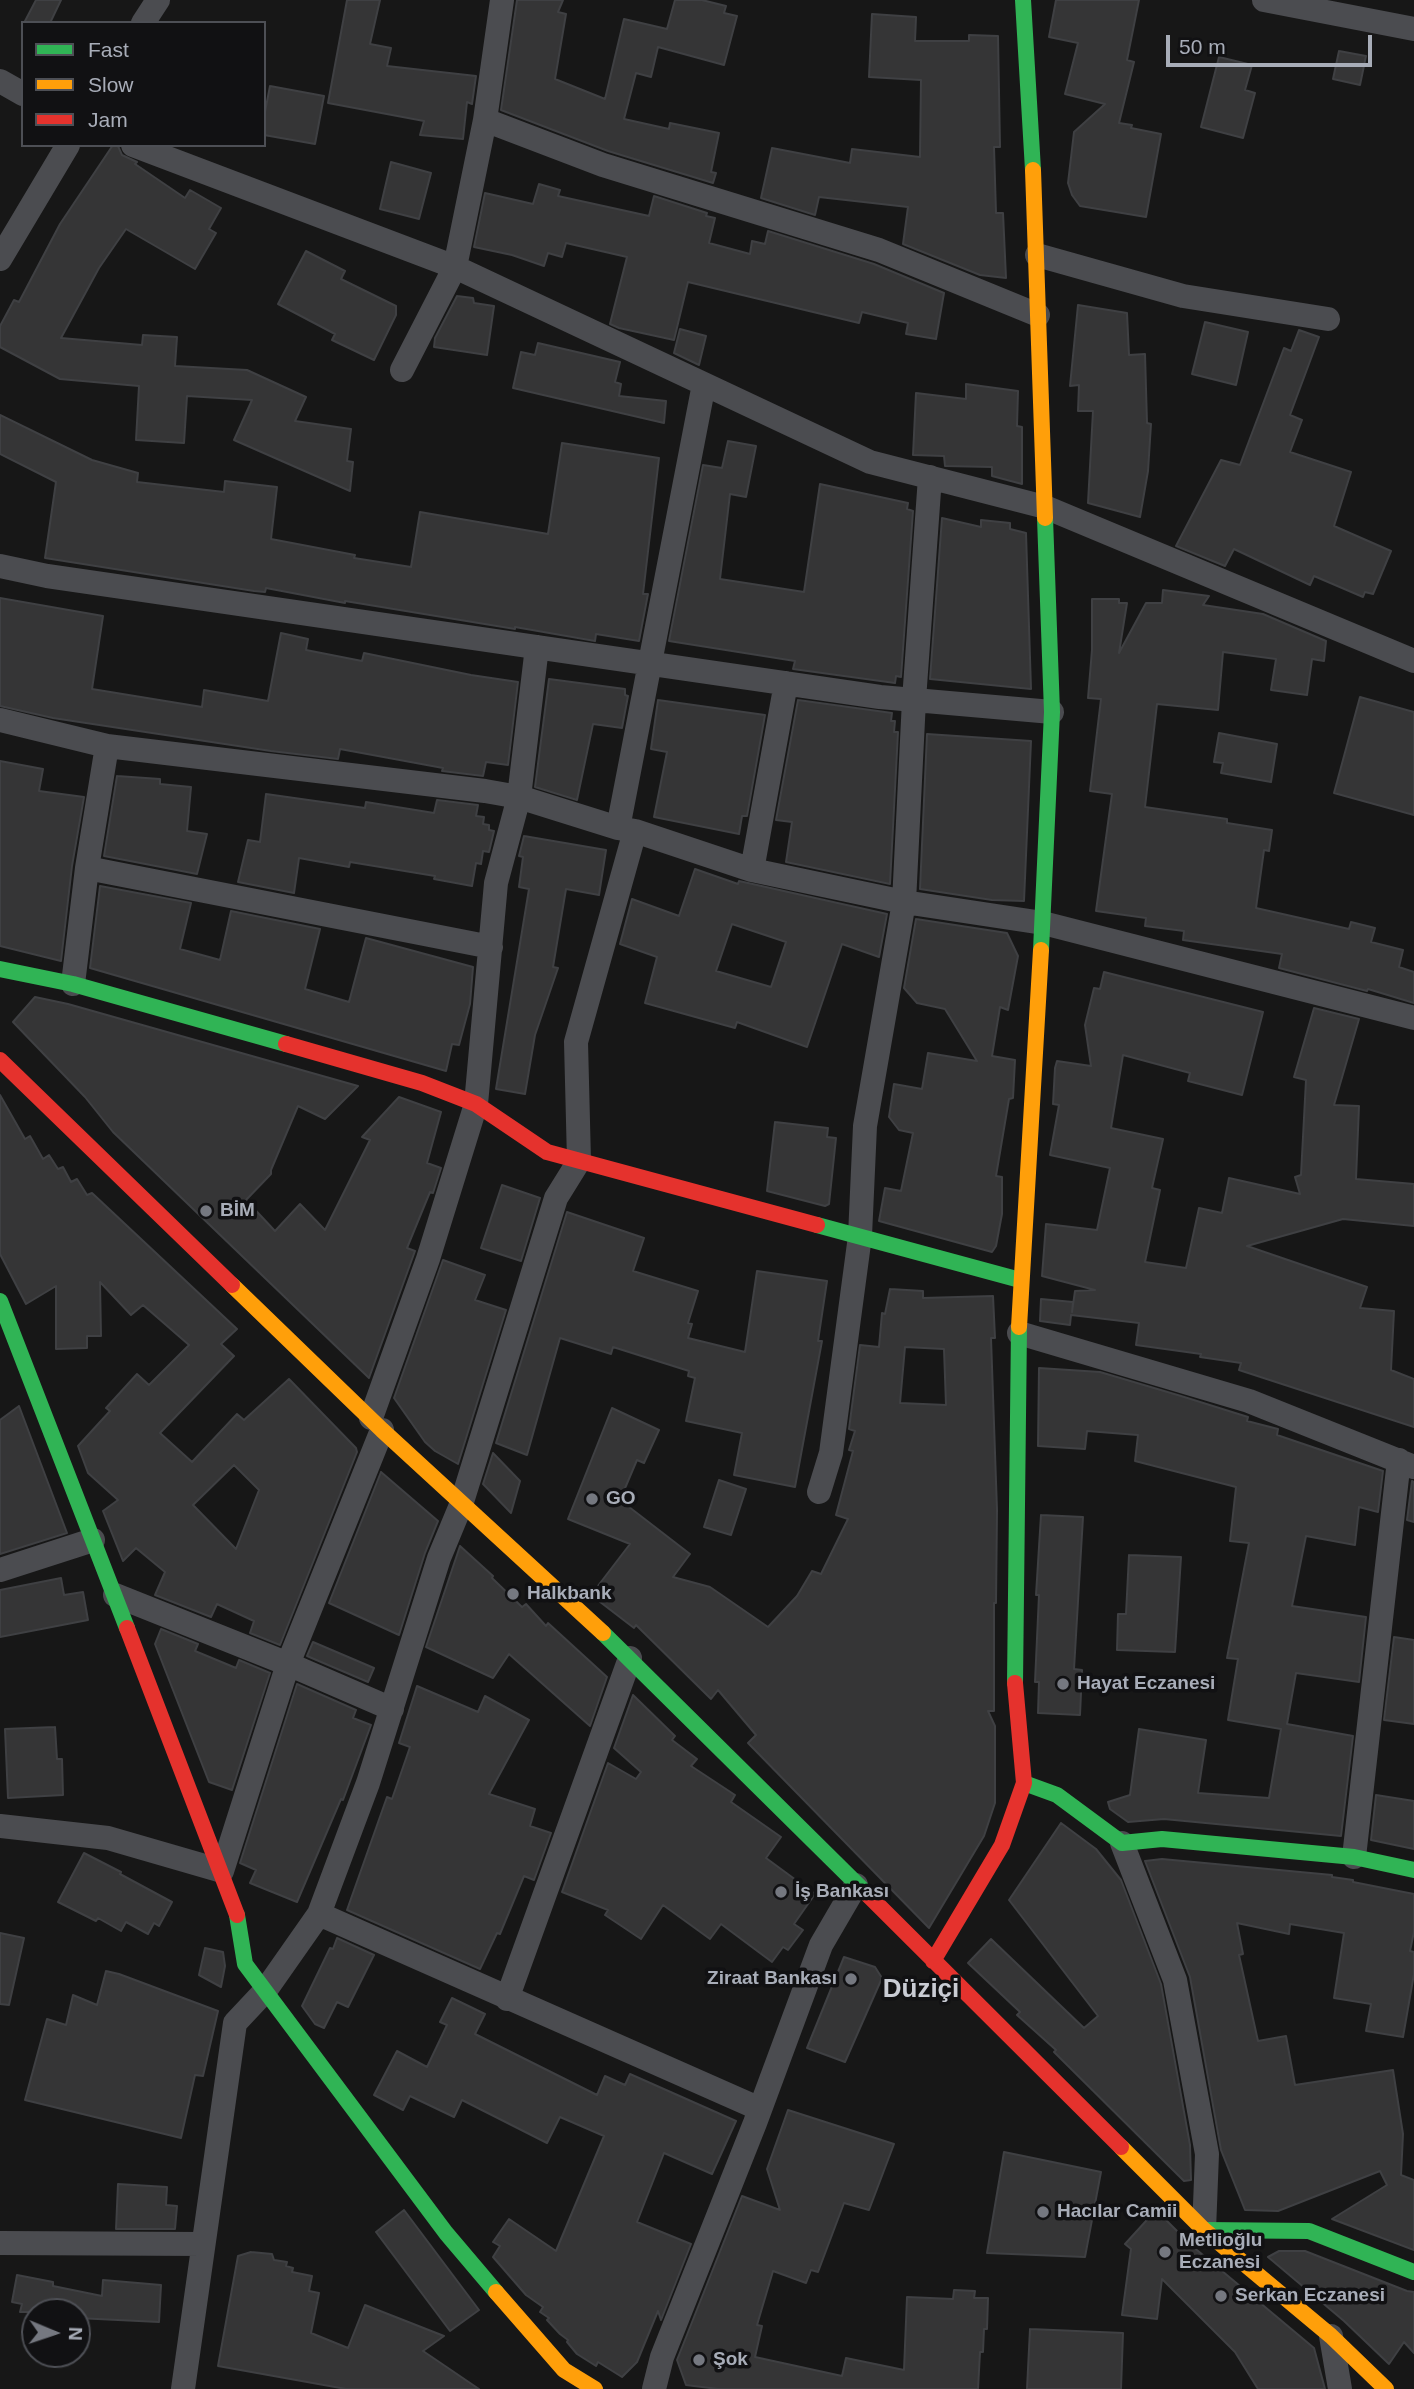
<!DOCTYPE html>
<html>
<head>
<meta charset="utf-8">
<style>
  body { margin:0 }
  #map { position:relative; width:1414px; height:2389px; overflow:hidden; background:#171717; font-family:Helvetica,sans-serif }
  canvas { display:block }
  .legend { position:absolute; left:21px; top:21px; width:245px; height:126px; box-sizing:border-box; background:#111113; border:2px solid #4d4f55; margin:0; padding:9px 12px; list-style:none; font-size:21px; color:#a8adb8 }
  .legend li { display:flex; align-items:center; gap:14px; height:35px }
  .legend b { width:35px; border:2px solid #4d4f55 }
  .north { position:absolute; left:21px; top:2298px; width:70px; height:70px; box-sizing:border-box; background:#111113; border:2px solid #4d4f55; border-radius:50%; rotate:92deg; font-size:19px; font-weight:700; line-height:28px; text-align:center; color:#a8adb8 }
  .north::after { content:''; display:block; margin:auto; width:24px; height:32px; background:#757880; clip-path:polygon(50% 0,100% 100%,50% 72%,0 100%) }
  .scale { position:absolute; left:1166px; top:35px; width:206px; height:32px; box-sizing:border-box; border:4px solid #a8adb8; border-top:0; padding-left:9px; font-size:21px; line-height:24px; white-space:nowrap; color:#a8adb8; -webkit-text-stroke:5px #111113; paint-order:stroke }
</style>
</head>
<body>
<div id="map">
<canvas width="1414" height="2389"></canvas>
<ul class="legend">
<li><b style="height:9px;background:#30b455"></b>Fast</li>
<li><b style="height:9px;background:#ff9f0a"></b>Slow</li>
<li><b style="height:9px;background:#e5322d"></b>Jam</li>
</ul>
<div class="north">N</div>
<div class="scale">50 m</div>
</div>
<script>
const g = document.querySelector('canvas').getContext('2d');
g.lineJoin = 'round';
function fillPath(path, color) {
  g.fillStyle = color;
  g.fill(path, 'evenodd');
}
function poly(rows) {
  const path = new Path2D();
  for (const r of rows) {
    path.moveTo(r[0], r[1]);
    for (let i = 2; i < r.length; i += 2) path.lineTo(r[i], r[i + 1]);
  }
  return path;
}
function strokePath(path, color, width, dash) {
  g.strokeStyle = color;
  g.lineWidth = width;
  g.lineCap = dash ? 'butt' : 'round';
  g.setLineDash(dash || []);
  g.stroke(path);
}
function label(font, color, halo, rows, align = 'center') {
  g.font = font + ' Helvetica,sans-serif';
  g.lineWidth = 7;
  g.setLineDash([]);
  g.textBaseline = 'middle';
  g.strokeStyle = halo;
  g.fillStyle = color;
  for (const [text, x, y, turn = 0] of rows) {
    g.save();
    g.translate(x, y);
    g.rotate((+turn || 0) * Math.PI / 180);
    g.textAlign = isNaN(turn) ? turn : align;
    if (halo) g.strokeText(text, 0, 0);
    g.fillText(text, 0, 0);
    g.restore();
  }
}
const building = poly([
  [36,0,61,0,50,23,24,23,36,0],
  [347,0,380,0,370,44,391,48,387,66,476,76,472,104,467,102,463,139,420,135,424,121,328,103,347,0],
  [517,0,563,0,558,12,566,14,555,79,605,99,624,19,667,29,675,0,702,0,726,6,724,13,737,16,724,65,658,47,651,77,636,73,624,119,669,129,670,123,719,133,711,172,716,173,713,183,608,151,501,110,517,0],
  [1056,0,1139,0,1127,60,1134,62,1119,123,1132,125,1131,128,1161,134,1146,217,1080,206,1072,195,1068,183,1074,132,1105,104,1065,94,1078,43,1049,37,1056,0],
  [872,14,916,17,915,41,969,41,969,35,998,36,1000,147,994,147,996,213,1003,213,1006,278,980,275,903,244,908,207,819,197,815,215,761,198,772,148,850,163,852,149,920,157,921,80,869,77,872,14],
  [1339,51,1366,56,1360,85,1333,79,1339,51],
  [1219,57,1252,65,1245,90,1255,93,1243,138,1201,127,1219,57],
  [270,86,324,96,315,144,264,135,264,117,270,86],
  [113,145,118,146,122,155,137,162,135,164,185,198,190,190,221,208,209,229,216,233,195,269,126,229,99,268,61,338,142,345,143,335,177,337,175,366,247,370,306,397,295,421,351,429,347,461,353,462,350,491,234,440,252,400,187,396,184,443,136,440,139,386,60,379,0,347,0,326,14,300,19,302,60,224,113,145],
  [391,162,431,173,419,219,380,209,391,162],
  [539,184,560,190,558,196,649,216,654,196,707,213,706,216,715,218,709,243,750,254,752,241,765,244,768,231,874,264,944,293,936,339,906,334,908,323,862,312,859,323,688,282,674,340,619,328,610,324,627,257,566,243,562,257,548,253,544,266,512,255,474,247,485,193,533,204,539,184],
  [306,251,345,271,341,279,396,306,396,315,374,360,332,340,335,334,278,304,306,251],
  [457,296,473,298,474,303,494,306,487,355,434,347,435,338,457,296],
  [1078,305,1127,313,1129,355,1145,354,1147,423,1151,424,1148,471,1140,517,1088,503,1093,411,1078,411,1079,385,1070,386,1078,305],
  [1205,322,1248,332,1236,385,1192,374,1205,322],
  [680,329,706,336,699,365,674,353,680,329],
  [1299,330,1319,337,1290,415,1302,420,1290,452,1351,472,1334,526,1391,551,1373,594,1365,592,1363,597,1314,576,1310,585,1234,549,1225,566,1176,546,1221,460,1240,465,1284,348,1291,351,1299,330],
  [538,343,620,362,615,382,621,384,619,396,666,401,664,423,513,388,521,352,535,355,538,343],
  [966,384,1018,391,1017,426,1022,427,1022,484,992,476,992,467,945,466,944,456,913,455,916,393,966,399,966,384],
  [0,415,92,460,138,473,137,482,224,492,225,481,277,487,271,539,355,555,354,558,411,567,420,512,548,534,562,443,659,458,643,594,648,594,639,641,596,634,595,641,515,627,515,629,345,601,345,603,266,588,265,592,254,591,45,558,56,482,0,454,0,415],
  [728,441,756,446,746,497,730,494,720,579,804,592,820,484,908,503,907,509,913,511,901,677,896,676,895,683,793,669,795,661,669,641,703,465,722,468,728,441],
  [942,518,981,527,981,520,1010,523,1010,529,1026,533,1031,689,930,679,942,518],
  [1163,590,1209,596,1203,605,1263,614,1326,641,1324,661,1312,659,1307,695,1271,690,1276,659,1223,652,1218,710,1157,704,1145,807,1227,819,1227,823,1272,830,1269,851,1264,850,1256,908,1349,929,1351,922,1375,928,1371,942,1403,950,1399,967,1414,972,1414,1003,1368,989,1367,991,1279,968,1282,954,1183,940,1184,931,1145,926,1146,918,1096,911,1112,794,1090,791,1101,699,1088,698,1092,650,1092,599,1119,599,1119,603,1127,603,1119,653,1146,603,1162,603,1163,590],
  [0,598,103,616,92,689,202,707,204,690,268,701,281,633,308,639,306,650,362,661,364,653,471,675,518,682,508,765,486,762,483,776,442,771,443,768,340,749,338,759,271,751,53,718,0,706,0,598],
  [549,679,625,689,625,695,628,696,622,728,593,724,577,800,535,787,549,679],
  [1360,697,1414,712,1414,815,1334,793,1360,697],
  [658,700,765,715,747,816,742,816,739,834,654,817,667,752,651,749,658,700],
  [798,700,892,713,891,721,895,721,894,732,898,732,890,884,786,862,792,822,776,820,798,700],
  [1219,733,1277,744,1271,782,1221,773,1223,763,1214,762,1219,733],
  [927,734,1031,741,1024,901,992,900,920,889,927,734],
  [0,761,43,769,39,791,84,797,72,866,61,961,0,946,0,761],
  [117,776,160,779,160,784,191,787,187,831,207,834,197,874,104,856,117,776],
  [266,794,365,808,366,802,434,813,437,800,478,805,476,816,484,817,483,824,489,825,489,830,494,831,489,852,483,851,481,864,476,863,472,886,434,879,435,876,350,862,349,867,299,858,294,893,238,882,248,840,260,842,266,794],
  [524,836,606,850,599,895,566,889,553,967,558,968,535,1035,525,1094,496,1089,529,889,519,887,523,857,519,856,524,836],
  [695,869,738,884,739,881,887,914,879,957,842,944,807,1047,737,1022,735,1028,645,1003,657,957,620,944,632,899,679,916,695,869],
  [732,924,786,942,771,987,716,971,732,924],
  [100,886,191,903,180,949,220,960,231,911,320,929,305,989,349,1002,366,938,473,967,470,1004,459,1045,452,1044,446,1071,90,968,100,886],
  [916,919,1007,933,1018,956,1008,1010,1000,1007,992,1056,1015,1060,1013,1098,1009,1099,996,1176,1002,1177,1002,1214,996,1246,992,1252,879,1221,885,1188,901,1191,913,1133,899,1130,889,1117,894,1084,922,1089,928,1053,977,1061,945,1009,917,1003,904,988,916,919],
  [1104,972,1263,1012,1242,1095,1188,1081,1190,1073,1123,1055,1111,1128,1163,1139,1152,1188,1160,1190,1145,1262,1186,1268,1199,1208,1222,1213,1229,1178,1300,1194,1295,1177,1301,1175,1306,1080,1294,1077,1314,1008,1359,1019,1334,1105,1359,1106,1356,1179,1414,1184,1414,1226,1343,1219,1247,1246,1367,1287,1360,1308,1394,1311,1391,1370,1414,1379,1414,1427,1239,1370,1241,1363,1200,1357,1201,1354,1136,1345,1139,1323,1071,1315,1070,1325,1040,1321,1041,1299,1073,1302,1072,1312,1075,1291,1095,1290,1042,1276,1046,1224,1097,1230,1110,1168,1050,1155,1059,1105,1053,1104,1055,1068,1057,1061,1091,1066,1085,1025,1094,988,1100,989,1104,972],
  [35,997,68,1004,358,1086,325,1119,298,1106,271,1170,271,1174,246,1200,275,1231,300,1204,325,1230,370,1140,362,1137,399,1097,441,1112,427,1163,441,1168,433,1193,430,1192,407,1248,415,1251,369,1378,113,1132,85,1097,13,1022,35,997],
  [0,1095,25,1139,30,1136,43,1159,49,1155,58,1169,63,1167,71,1182,77,1179,87,1195,92,1193,237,1329,221,1344,234,1356,160,1433,192,1462,237,1414,244,1420,289,1379,356,1448,357,1452,280,1645,250,1633,254,1621,217,1604,211,1617,155,1595,165,1572,136,1548,123,1561,103,1511,118,1500,88,1473,78,1446,110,1411,106,1408,137,1374,149,1385,189,1345,143,1305,131,1315,100,1282,101,1336,87,1336,87,1348,56,1349,56,1286,26,1304,0,1254,0,1095],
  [234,1465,259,1490,236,1549,193,1505,234,1465],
  [775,1122,828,1128,827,1137,836,1138,829,1204,825,1206,767,1191,775,1122],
  [502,1185,540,1198,521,1261,481,1248,502,1185],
  [567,1212,644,1238,633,1271,698,1291,688,1323,692,1324,688,1338,745,1352,757,1271,827,1281,818,1341,822,1341,795,1487,734,1475,742,1433,686,1421,695,1378,688,1376,689,1371,613,1347,611,1354,560,1338,527,1455,496,1443,567,1212],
  [443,1260,485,1275,475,1300,506,1310,458,1464,435,1451,425,1442,394,1398,443,1260],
  [890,1289,923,1291,923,1298,993,1296,995,1338,991,1338,997,1510,996,1603,994,1603,994,1711,988,1711,995,1726,995,1803,984,1836,929,1928,748,1743,756,1735,718,1690,711,1699,636,1625,634,1628,591,1595,630,1544,568,1519,612,1408,659,1430,644,1463,637,1460,620,1500,690,1554,673,1577,710,1587,768,1627,797,1596,812,1571,821,1574,848,1519,836,1515,853,1451,849,1450,855,1431,849,1429,860,1345,879,1347,882,1313,885,1314,890,1289],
  [905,1347,944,1349,946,1405,900,1403,905,1347],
  [1039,1368,1100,1372,1181,1396,1248,1417,1247,1421,1278,1429,1277,1435,1383,1471,1378,1512,1359,1507,1355,1545,1306,1536,1292,1606,1366,1617,1359,1682,1296,1673,1287,1724,1353,1736,1341,1836,1164,1819,1128,1822,1110,1809,1108,1802,1130,1795,1139,1729,1206,1740,1198,1793,1269,1798,1281,1729,1228,1720,1238,1659,1227,1658,1249,1543,1230,1541,1236,1487,1135,1461,1138,1435,1087,1431,1085,1449,1038,1446,1039,1368],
  [19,1406,67,1533,0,1554,0,1420,19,1406],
  [493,1453,520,1481,511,1513,483,1484,493,1453],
  [381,1472,438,1521,425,1553,399,1635,329,1603,381,1472],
  [719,1480,746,1489,731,1535,704,1527,719,1480],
  [1412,1481,1414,1482,1414,1522,1407,1520,1412,1481],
  [1041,1515,1083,1517,1074,1669,1082,1670,1080,1715,1038,1713,1039,1682,1035,1682,1039,1595,1036,1595,1041,1515],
  [460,1546,493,1576,492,1578,522,1607,526,1604,546,1626,548,1623,607,1677,590,1726,509,1654,493,1678,426,1647,460,1546],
  [1129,1555,1181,1557,1175,1652,1117,1650,1118,1614,1126,1614,1129,1555],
  [61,1578,64,1595,83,1592,88,1620,0,1637,0,1590,61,1578],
  [161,1629,198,1644,195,1651,236,1668,239,1660,270,1673,232,1790,209,1782,155,1644,161,1629],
  [1394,1637,1414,1640,1414,1724,1384,1720,1394,1637],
  [313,1642,374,1668,368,1682,307,1656,313,1642],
  [297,1684,356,1710,353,1718,371,1725,343,1800,341,1799,297,1902,250,1883,256,1870,240,1863,297,1684],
  [417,1686,478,1712,485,1696,529,1720,489,1794,535,1809,530,1826,551,1833,534,1880,524,1876,500,1934,497,1933,480,1969,347,1910,387,1797,392,1799,410,1747,399,1743,417,1686],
  [633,1695,675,1736,672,1740,697,1759,691,1766,735,1795,731,1802,781,1837,766,1858,815,1894,794,1924,803,1930,788,1950,783,1947,772,1962,721,1924,710,1939,663,1905,641,1939,605,1915,608,1910,562,1892,608,1763,636,1779,641,1772,614,1748,633,1695],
  [55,1727,57,1759,62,1759,63,1795,8,1798,5,1729,55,1727],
  [1376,1795,1414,1801,1414,1849,1371,1840,1376,1795],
  [1061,1823,1096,1849,1121,1880,1161,1984,1190,2145,1191,2180,1184,2181,1054,2052,1056,2050,1017,2015,1020,2012,968,1963,991,1939,1084,2028,1098,2016,1009,1900,1061,1823],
  [84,1853,121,1872,120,1874,172,1902,159,1926,154,1923,148,1934,126,1922,121,1931,98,1918,96,1921,58,1902,84,1853],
  [1162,1859,1332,1875,1332,1877,1353,1880,1353,1882,1414,1894,1414,1932,1410,1951,1414,1952,1414,1974,1403,2037,1366,2031,1371,2004,1334,1998,1344,1933,1290,1924,1289,1934,1237,1923,1243,1954,1239,1955,1258,2041,1286,2036,1295,2085,1393,2070,1403,2134,1401,2175,1414,2180,1414,2250,1332,2219,1387,2185,1380,2171,1278,2211,1245,2210,1221,2150,1190,1977,1145,1861,1162,1859],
  [0,1933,24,1938,9,2005,0,2004,0,1933],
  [337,1938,374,1955,348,2007,337,2002,324,2028,315,2024,302,2006,330,1948,333,1949,337,1938],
  [205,1948,223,1952,225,1966,221,1987,199,1975,205,1948],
  [844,1957,875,1967,882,1978,845,2062,807,2048,844,1957],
  [106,1971,119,1974,218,2011,203,2076,195,2075,181,2138,25,2100,47,2019,66,2025,73,1995,97,2005,106,1971],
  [452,1998,485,2014,475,2034,597,2095,605,2076,625,2085,630,2074,736,2121,712,2174,664,2153,637,2222,691,2244,661,2320,658,2311,637,2362,622,2377,598,2362,596,2366,577,2354,567,2342,568,2340,560,2334,547,2320,549,2318,540,2312,543,2307,526,2295,493,2257,500,2246,493,2242,509,2219,556,2251,604,2136,560,2117,547,2143,462,2100,454,2117,410,2096,403,2110,374,2095,397,2051,427,2067,447,2025,440,2022,452,1998],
  [788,2110,894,2144,869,2210,844,2203,818,2272,811,2270,806,2283,773,2271,757,2325,762,2326,755,2357,842,2376,846,2358,904,2370,907,2297,953,2299,954,2290,975,2291,974,2298,988,2298,987,2329,984,2329,983,2352,980,2352,978,2389,718,2389,686,2385,677,2360,742,2196,780,2210,767,2169,788,2110],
  [1004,2152,1101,2172,1085,2257,987,2253,1004,2152],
  [118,2184,167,2187,166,2205,177,2206,175,2229,116,2229,118,2184],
  [404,2210,479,2310,450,2331,376,2232,404,2210],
  [1156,2210,1191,2245,1314,2348,1325,2389,1258,2389,1235,2352,1162,2279,1157,2319,1122,2315,1131,2249,1125,2244,1156,2210],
  [1279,2251,1305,2251,1407,2291,1414,2292,1414,2353,1404,2342,1389,2364,1344,2321,1268,2257,1279,2251],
  [251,2252,272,2254,274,2260,287,2262,286,2266,293,2268,292,2272,312,2276,309,2291,319,2293,311,2333,348,2348,365,2305,444,2336,423,2351,479,2389,346,2389,218,2366,238,2256,251,2252],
  [17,2275,53,2282,53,2286,102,2296,103,2280,161,2285,159,2322,77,2318,77,2312,20,2312,22,2304,12,2302,17,2275],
  [1030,2329,1123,2333,1121,2389,1027,2389,1030,2329]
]);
fillPath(building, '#353536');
strokePath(building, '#3f4043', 2);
strokePath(poly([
  [1264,0,1414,29],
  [143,23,158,0],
  [0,81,23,94],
  [485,120,603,165,879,250,1038,315],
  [133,145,455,267,870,462,1045,507,1414,661],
  [1037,255,1183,296,1328,319],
  [0,259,68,145],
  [402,370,455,267,485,120,502,0],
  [0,566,47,576,880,697,1052,712],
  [0,720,107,746,485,791,519,797,618,828,635,831,752,870,904,902,1043,923,1414,1018],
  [618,828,704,384],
  [87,868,491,947],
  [752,870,786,683],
  [73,984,87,868,107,746],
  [1019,1333,1249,1401,1414,1467],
  [371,1418,428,1259,476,1104,496,883,519,797,537,647],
  [819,1492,831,1453,860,1236,865,1126,904,902,914,700,930,477],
  [0,1570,93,1540],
  [115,1595,288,1664,392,1709],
  [0,1826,108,1838,222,1871,288,1664,382,1430],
  [1122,1843,1175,1980,1207,2154,1204,2230],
  [1354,1857,1399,1460],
  [319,1914,760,2109],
  [507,1999,630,1658],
  [0,2243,203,2244],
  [1331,2336,1340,2389],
  [183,2389,235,2023,265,1991,319,1914,368,1783,439,1558,461,1505,556,1198,579,1161,576,1042,635,831],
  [654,2389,662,2357,755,2123,821,1945,856,1885]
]), '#4b4c50', 24);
strokePath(poly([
  [1023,0,1033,170],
  [1041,950,1052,712,1045,518],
  [0,969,73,984,286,1044],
  [817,1225,1020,1280],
  [0,1301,127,1628],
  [603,1633,868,1895],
  [1015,1683,1019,1327],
  [1024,1783,1057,1795,1122,1843,1162,1839,1354,1857,1414,1870],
  [237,1915,245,1964,446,2233,496,2292],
  [1204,2230,1309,2231,1414,2272]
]), '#30b455', 16);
strokePath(poly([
  [1033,170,1045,518],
  [232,1285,382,1430,603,1633],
  [1019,1327,1041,950],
  [1121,2147,1204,2230,1331,2336,1386,2389],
  [496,2292,564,2370,595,2389]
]), '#ff9f0a', 16);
strokePath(poly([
  [286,1044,422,1083,476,1104,547,1152,817,1225],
  [0,1060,232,1285],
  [127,1628,237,1915],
  [868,1895,1121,2147],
  [933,1961,1002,1845,1024,1783,1015,1683]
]), '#e5322d', 16);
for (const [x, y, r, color] of [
  [206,1211,7,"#757880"],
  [592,1499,7,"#757880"],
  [513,1594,7,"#757880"],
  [1063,1684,7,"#757880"],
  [781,1892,7,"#757880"],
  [851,1979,7,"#757880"],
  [1043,2212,7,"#757880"],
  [1165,2252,7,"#757880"],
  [1221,2296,7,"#757880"],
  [699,2360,7,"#757880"]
]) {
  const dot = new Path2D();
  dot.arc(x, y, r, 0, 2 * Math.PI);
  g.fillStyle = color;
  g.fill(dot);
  strokePath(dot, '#111113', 2.5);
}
label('bold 19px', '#a8adb8', '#111113', [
  ["BİM",220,1211],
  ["GO",606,1499],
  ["Halkbank",527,1594],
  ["Hayat Eczanesi",1077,1684],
  ["İş Bankası",795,1892],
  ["Ziraat Bankası",837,1979,"right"],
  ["Hacılar Camii",1057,2212],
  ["Metlioğlu",1179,2241],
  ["Eczanesi",1179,2263],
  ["Serkan Eczanesi",1235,2296],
  ["Şok",713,2360]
], 'left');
label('bold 26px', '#c9ccd4', '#111113', [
  ["Düziçi",921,1990]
]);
</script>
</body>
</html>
